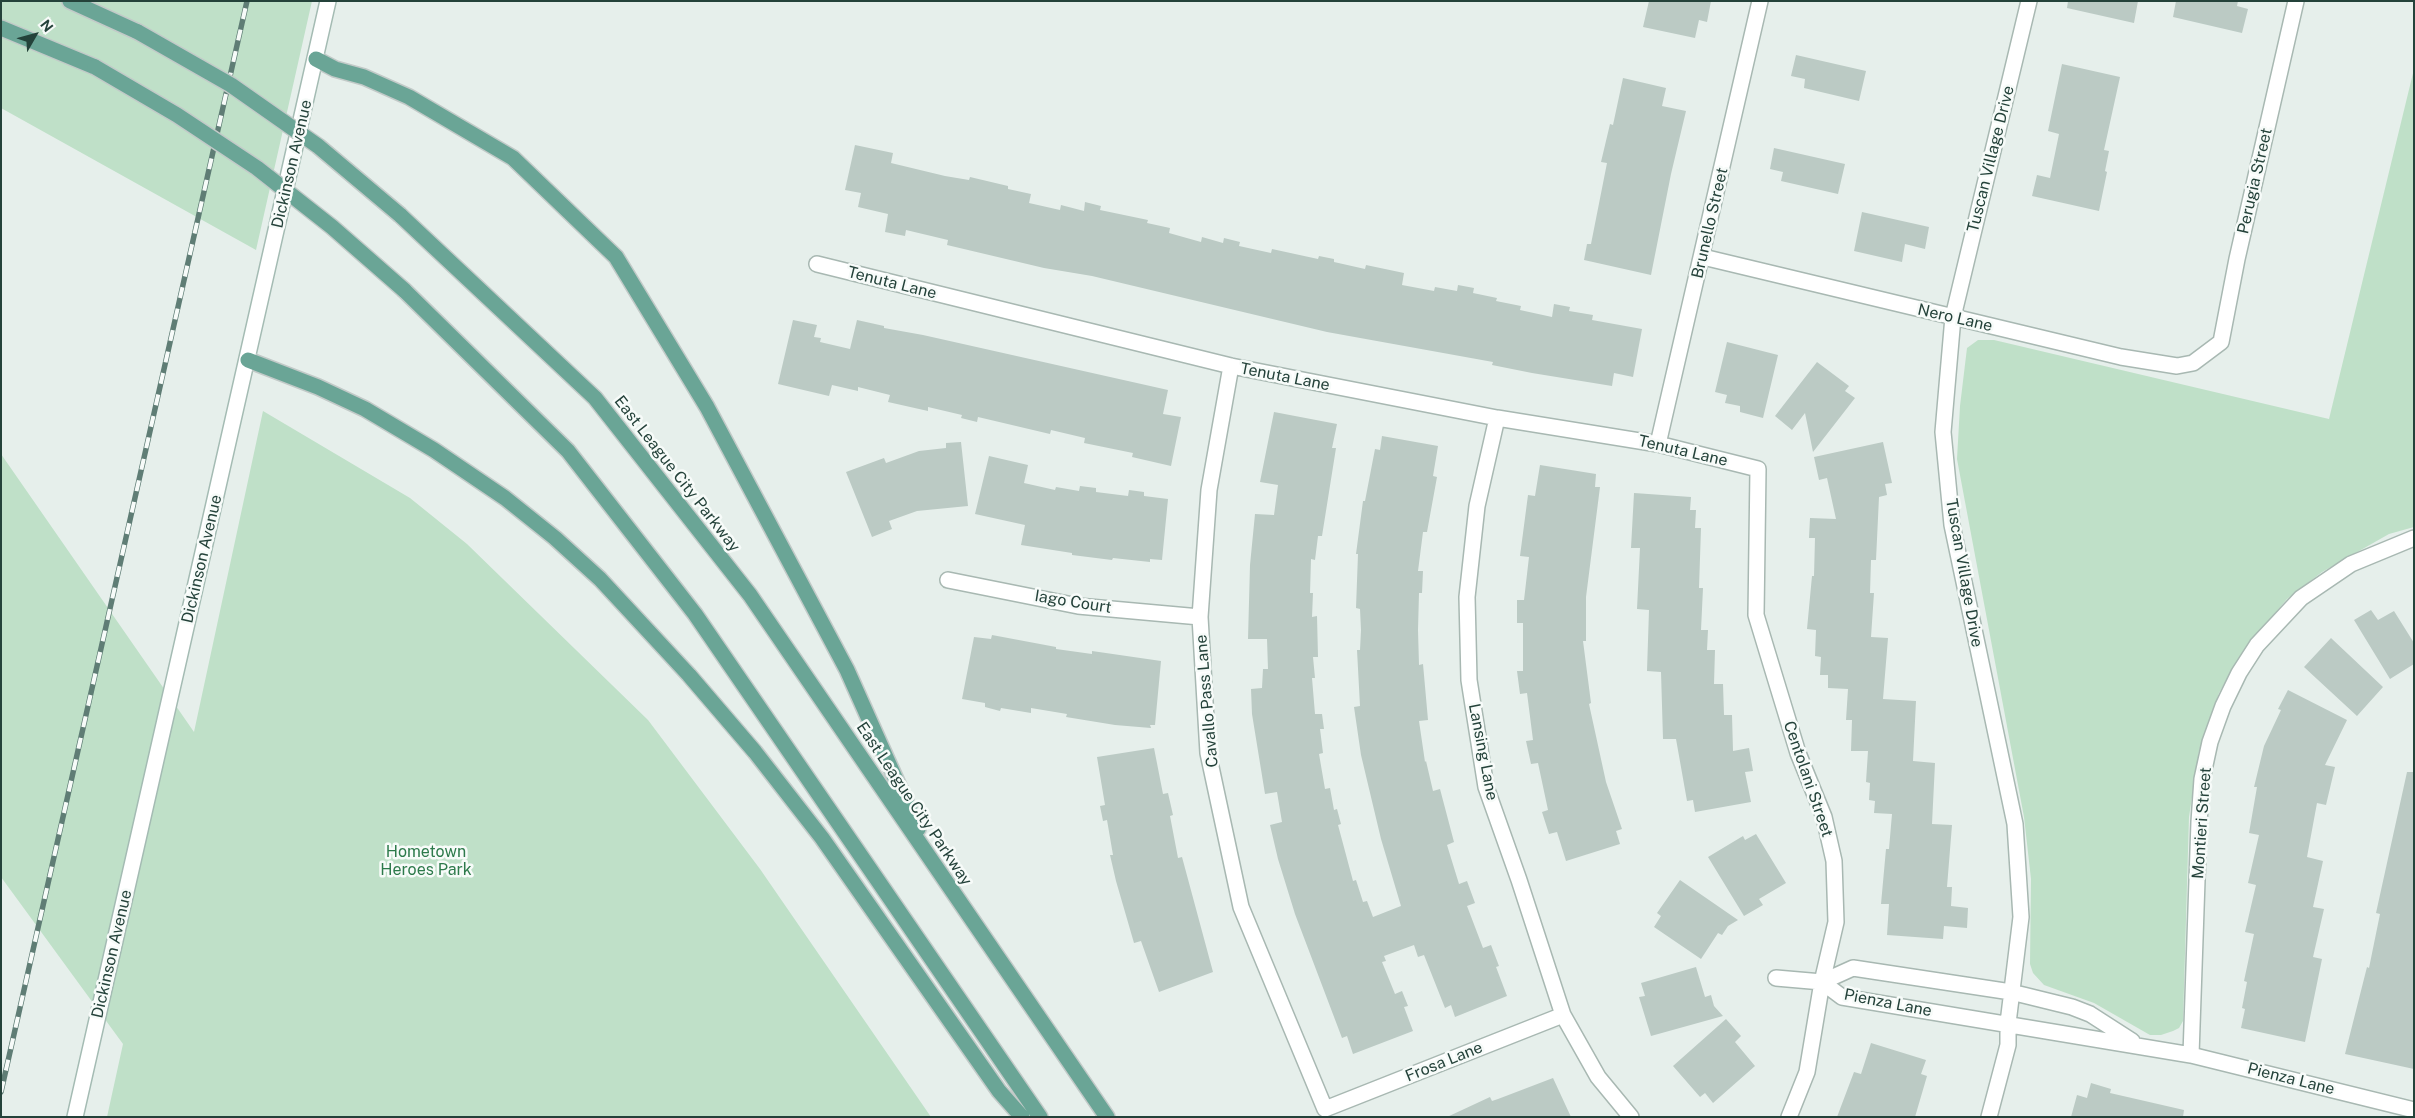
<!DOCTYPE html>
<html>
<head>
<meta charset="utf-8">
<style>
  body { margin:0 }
  #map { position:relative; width:2415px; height:1118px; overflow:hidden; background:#e6efeb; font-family:"Public Sans",sans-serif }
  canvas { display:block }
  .frame { position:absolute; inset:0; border:2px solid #24423a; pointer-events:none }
  .north { position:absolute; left:10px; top:10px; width:50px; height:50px; -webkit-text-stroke:4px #f7fbf9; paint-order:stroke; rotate:52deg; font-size:14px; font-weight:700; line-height:20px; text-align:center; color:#24423a }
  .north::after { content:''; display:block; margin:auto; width:18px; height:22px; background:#24423a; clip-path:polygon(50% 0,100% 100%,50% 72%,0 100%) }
</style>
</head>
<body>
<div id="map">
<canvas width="2415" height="1118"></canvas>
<div class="frame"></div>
<div class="north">N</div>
</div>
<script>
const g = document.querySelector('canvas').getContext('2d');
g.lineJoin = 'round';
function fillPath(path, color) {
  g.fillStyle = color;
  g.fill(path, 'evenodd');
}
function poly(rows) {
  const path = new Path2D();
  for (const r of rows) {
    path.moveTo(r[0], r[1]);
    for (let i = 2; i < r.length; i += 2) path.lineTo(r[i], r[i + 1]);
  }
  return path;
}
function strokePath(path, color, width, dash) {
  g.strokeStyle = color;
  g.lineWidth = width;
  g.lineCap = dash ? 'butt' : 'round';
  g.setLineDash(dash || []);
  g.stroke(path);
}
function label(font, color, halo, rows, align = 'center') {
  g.font = font + ' "Public Sans",sans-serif';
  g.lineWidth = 5;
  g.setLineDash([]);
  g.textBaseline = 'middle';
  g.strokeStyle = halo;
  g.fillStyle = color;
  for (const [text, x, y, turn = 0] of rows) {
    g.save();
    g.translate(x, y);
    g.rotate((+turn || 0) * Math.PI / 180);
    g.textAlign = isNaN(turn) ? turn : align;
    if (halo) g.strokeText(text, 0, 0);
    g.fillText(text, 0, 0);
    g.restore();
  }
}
fillPath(poly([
  [1,1,312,1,256,250,1,108],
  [2414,69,2414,527,2389,534,2322,572,2287,599,2244,650,2219,693,2199,751,2189,817,2183,1021,2179,1028,2173,1031,2161,1035,2150,1035,2094,1003,2044,985,2033,973,2030,964,2031,879,2024,817,1957,459,1960,406,1967,348,1978,340,1994,340,2329,419],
  [263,411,410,498,467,544,648,720,760,869,931,1117,107,1117,123,1044,1,877,1,454,194,732]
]), '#bfe0c8');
fillPath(poly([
  [1649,1,1711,1,1707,22,1699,20,1695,38,1643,27],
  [2068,1,2138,1,2134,23,2067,8],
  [2176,1,2238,1,2237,6,2248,9,2242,33,2173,17],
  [1796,55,1866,71,1859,101,1804,88,1805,79,1791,76],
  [2062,64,2120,77,2104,150,2109,151,2105,171,2107,172,2099,211,2032,196,2037,175,2050,178,2059,134,2048,131],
  [1623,78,1666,88,1662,106,1686,111,1671,174,1651,275,1584,260,1587,244,1591,244,1607,163,1601,162,1610,124,1613,125],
  [855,145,893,153,891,163,945,176,969,180,970,177,1008,186,1008,189,1031,194,1029,203,1060,210,1061,205,1084,211,1085,202,1101,206,1100,210,1148,220,1147,223,1170,228,1169,233,1201,242,1202,237,1223,243,1224,238,1240,242,1239,246,1271,253,1272,249,1318,259,1319,256,1334,259,1334,262,1365,269,1366,265,1404,273,1402,285,1434,291,1435,287,1457,291,1458,285,1474,288,1473,293,1497,298,1496,301,1521,306,1520,310,1552,317,1554,304,1570,307,1569,311,1593,315,1592,320,1642,329,1633,377,1614,373,1612,386,1532,373,1492,365,1493,362,1327,332,1092,276,1044,268,947,245,948,240,906,230,905,236,885,232,888,214,858,207,861,193,845,190],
  [1774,148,1845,164,1838,194,1781,181,1783,172,1770,169],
  [1862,212,1929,227,1925,249,1905,244,1902,262,1854,251],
  [793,320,817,325,814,337,821,338,820,342,850,349,857,320,884,326,884,328,923,335,1168,390,1163,414,1181,417,1171,466,1132,457,1133,453,1084,443,1085,438,1051,430,1050,434,978,417,977,422,961,418,962,415,928,407,928,411,888,402,890,395,858,387,858,391,832,385,829,396,778,384],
  [1727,342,1778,355,1763,418,1740,412,1740,406,1725,403,1727,395,1715,392],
  [1817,362,1849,386,1845,391,1855,398,1813,452,1805,413,1792,430,1775,416],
  [1274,412,1337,424,1332,448,1336,448,1322,536,1318,536,1315,560,1311,559,1310,593,1313,593,1312,617,1317,616,1318,657,1313,657,1315,678,1312,678,1315,714,1322,714,1324,729,1320,729,1323,753,1319,754,1325,789,1330,788,1334,810,1337,809,1341,824,1338,825,1353,881,1356,880,1363,902,1367,901,1373,917,1401,906,1381,839,1361,755,1354,707,1360,706,1357,650,1360,650,1361,630,1360,609,1356,608,1358,554,1356,554,1363,501,1365,501,1375,449,1380,450,1382,436,1438,446,1433,476,1437,477,1427,532,1423,532,1418,571,1423,571,1422,593,1419,593,1418,630,1419,665,1423,664,1428,720,1419,721,1425,762,1426,761,1433,791,1440,789,1454,842,1447,845,1459,884,1467,881,1475,903,1467,906,1483,948,1491,945,1499,966,1496,967,1507,996,1455,1017,1451,1005,1445,1008,1424,955,1418,957,1414,945,1384,956,1386,961,1382,962,1395,994,1402,991,1408,1006,1404,1007,1413,1031,1353,1054,1347,1036,1342,1038,1295,914,1278,859,1270,825,1282,822,1277,792,1265,794,1252,714,1251,689,1262,688,1263,669,1268,669,1267,639,1248,639,1250,565,1255,514,1274,515,1278,485,1260,482],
  [961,442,968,506,917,511,889,521,892,529,872,537,846,472,884,458,886,463,919,451,946,448,946,443],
  [1883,442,1892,483,1885,484,1887,495,1879,497,1876,560,1871,560,1870,593,1874,593,1871,637,1888,638,1883,699,1916,701,1913,761,1935,763,1932,824,1952,825,1947,887,1952,887,1951,906,1968,908,1967,928,1944,926,1943,939,1887,935,1889,904,1881,904,1886,849,1889,849,1892,814,1874,813,1875,801,1869,800,1870,783,1866,782,1868,751,1851,751,1852,720,1846,720,1848,689,1828,688,1828,675,1820,675,1821,657,1815,656,1816,630,1807,629,1812,576,1814,576,1815,538,1809,538,1810,518,1836,519,1827,478,1819,480,1814,457],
  [989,456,1028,465,1024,483,1055,490,1056,487,1079,491,1080,486,1096,488,1096,492,1128,496,1129,490,1144,492,1144,496,1168,499,1162,560,1150,559,1150,562,1113,558,1112,560,1072,555,1072,553,1021,545,1025,525,975,514],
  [1540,465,1596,474,1595,487,1600,487,1586,597,1586,641,1583,641,1591,703,1589,704,1606,782,1622,829,1616,831,1620,844,1566,861,1557,832,1549,834,1542,812,1548,810,1538,763,1531,764,1526,741,1533,740,1527,693,1520,694,1517,671,1523,671,1523,623,1517,623,1517,600,1524,600,1529,557,1520,556,1528,495,1535,496],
  [1634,493,1691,497,1690,510,1696,510,1695,528,1701,528,1699,588,1703,588,1701,630,1708,630,1707,650,1715,650,1714,684,1723,684,1724,715,1732,715,1733,751,1749,748,1753,771,1745,772,1751,802,1695,812,1693,800,1687,801,1676,739,1663,739,1661,672,1647,671,1649,610,1637,609,1640,548,1631,548],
  [2371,610,2378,620,2394,611,2414,643,2414,664,2390,679,2354,620],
  [992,635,1056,647,1056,649,1092,654,1092,651,1161,661,1155,725,1150,725,1151,728,1115,725,1066,717,1067,714,1031,708,1031,713,1001,708,1000,711,985,707,985,703,962,699,974,637,991,639],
  [2331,638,2383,687,2357,716,2304,667],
  [2288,690,2347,720,2325,765,2335,767,2326,805,2317,803,2307,857,2323,861,2313,907,2324,909,2313,957,2322,959,2305,1042,2241,1028,2245,1009,2242,1008,2247,982,2244,981,2254,934,2245,932,2256,885,2248,883,2259,835,2249,833,2257,787,2254,787,2264,746,2281,710,2278,709],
  [1154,748,1163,794,1168,793,1173,815,1170,816,1178,858,1182,857,1213,972,1159,992,1141,941,1134,943,1116,881,1110,855,1113,855,1107,820,1103,821,1100,806,1105,805,1097,757],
  [2407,772,2414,772,2414,1069,2345,1054,2367,967,2369,968,2380,914,2376,913],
  [1756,834,1786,883,1759,899,1763,905,1744,916,1708,857,1743,836,1745,840],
  [1680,880,1738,920,1728,926,1722,935,1718,933,1701,959,1654,927,1661,916,1657,913],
  [1696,967,1705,997,1711,995,1714,1006,1723,1016,1651,1036,1639,997,1645,996,1641,983],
  [1726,1019,1741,1036,1735,1042,1755,1066,1713,1103,1705,1093,1700,1097,1673,1066],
  [1871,1043,1926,1060,1921,1074,1927,1076,1915,1117,1837,1117,1854,1072,1861,1074],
  [1553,1078,1571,1117,1447,1117,1490,1097,1492,1101,1498,1099],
  [2091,1083,2111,1089,2110,1093,2184,1110,2183,1117,2071,1117,2077,1095,2087,1098]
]), '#bbcac4');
const street = poly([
  [1703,257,2121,357,2177,366,2193,363,2221,342,2237,259,2296,1],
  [817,264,1231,366,1497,418,1658,444,1758,469,1756,615,1798,753,1824,817,1834,861,1836,922,1822,982,1807,1072,1789,1117],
  [1231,366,1209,490,1200,617,1208,753,1241,907,1325,1109,1563,1015],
  [1497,418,1477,506,1467,597,1469,680,1486,787,1519,880,1563,1015,1598,1077,1631,1117],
  [1658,444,1760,1],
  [948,580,1078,606,1200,617],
  [1776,978,1822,982,1853,968,2011,992,2072,1007,2090,1014,2132,1041],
  [1822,982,1842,997,2191,1055,2414,1110],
  [2191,1055,2199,822,2202,779,2210,742,2223,706,2239,673,2257,645,2301,598,2351,564,2414,538],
  [1989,1117,2008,1045,2008,1023,2021,917,2015,824,1952,525,1943,432,1953,317,2029,1]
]);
const secondary = poly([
  [75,1117,328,1]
]);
const primary = poly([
  [70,1,138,32],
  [1,28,95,67],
  [316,59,335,69,364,77,409,97,513,158,616,257,707,407,847,670,918,829],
  [400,215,595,398,750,595,1107,1117],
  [404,290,568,451,695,614,1040,1117],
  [248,360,318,387,365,409,434,450,505,498,555,538,600,579,689,675,755,752,822,838,999,1091,1022,1117]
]);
strokePath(street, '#a8b8b2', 18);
strokePath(secondary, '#a4bbb3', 18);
strokePath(primary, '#c2cac8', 18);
strokePath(street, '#fff', 15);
strokePath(secondary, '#fff', 15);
strokePath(primary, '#6aa596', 15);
const rail = poly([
  [1,1092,247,1]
]);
strokePath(rail, '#5f7d75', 5.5);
strokePath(rail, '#f7fbf9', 4, [11]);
const primaryBridge = poly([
  [138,32,231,85,318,146,400,215],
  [95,67,177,115,257,168,332,227,404,290]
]);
strokePath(primaryBridge, '#c2cac8', 18, []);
strokePath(primaryBridge, '#6aa596', 15);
label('16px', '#24423a', '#f7fbf9', [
  ["Tuscan Village Drive",1991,159,-76],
  ["Dickinson Avenue",292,164,-77],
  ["Perugia Street",2255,181,-77],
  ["Brunello Street",1710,223,-77],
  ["Tenuta Lane",892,283,14],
  ["Nero Lane",1955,318,13],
  ["Tenuta Lane",1285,377,11],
  ["Tenuta Lane",1683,451,13],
  ["East League City Parkway",677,474,52],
  ["Dickinson Avenue",202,559,-77],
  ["Tuscan Village Drive",1964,573,80],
  ["Iago Court",1073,602,9],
  ["Cavallo Pass Lane",1207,701,-95],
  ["Lansing Lane",1483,752,79],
  ["Centolani Street",1808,779,71],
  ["East League City Parkway",914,804,56],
  ["Montieri Street",2202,823,-86],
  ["Dickinson Avenue",112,954,-77],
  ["Pienza Lane",1888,1003,11],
  ["Frosa Lane",1444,1062,-22],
  ["Pienza Lane",2291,1079,14]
]);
label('16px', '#2d7a4b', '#f7fbf9', [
  ["Hometown",426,852],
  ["Heroes Park",426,870]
]);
</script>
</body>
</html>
